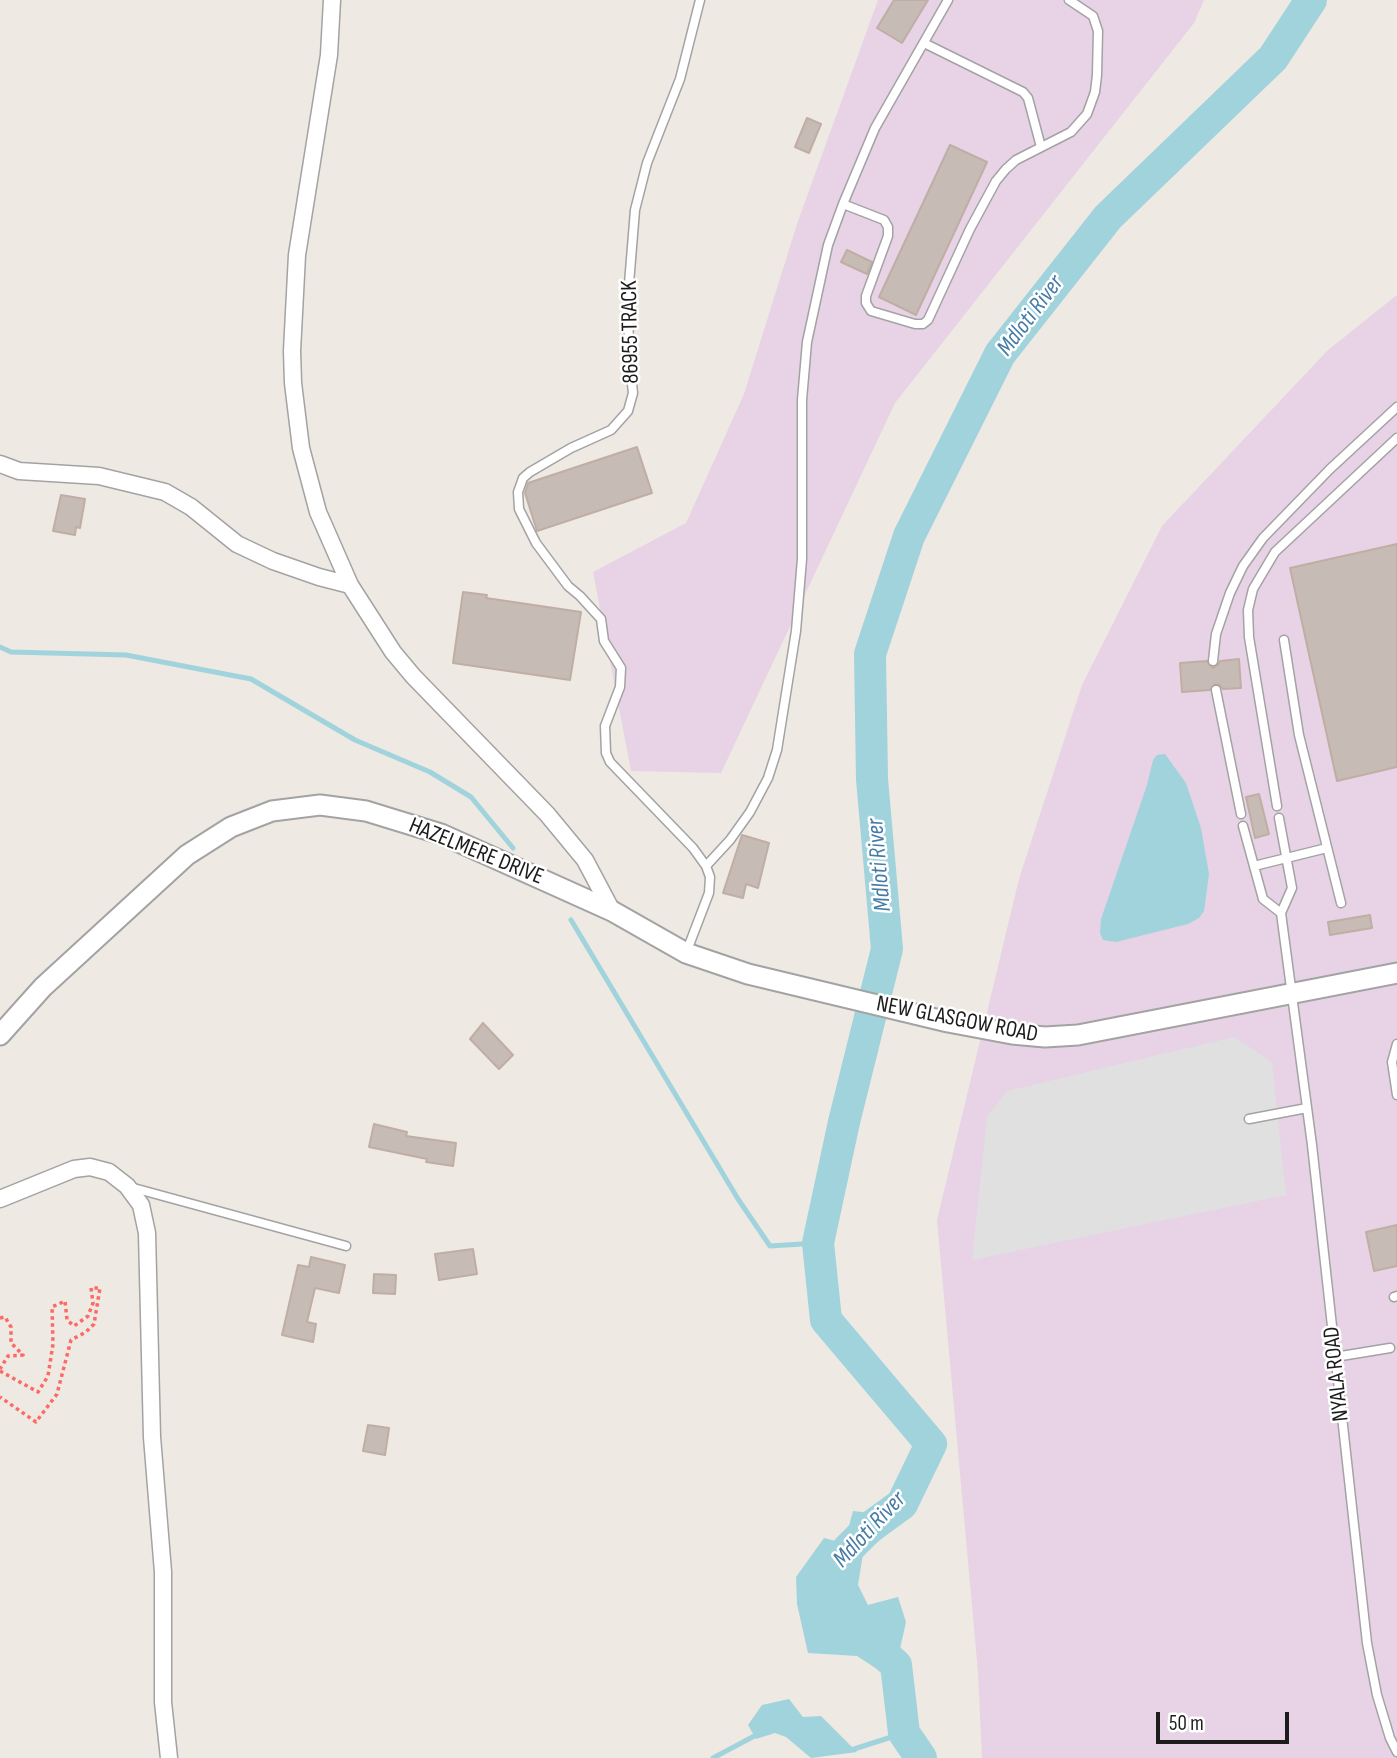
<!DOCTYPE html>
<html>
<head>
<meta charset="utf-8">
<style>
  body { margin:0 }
  #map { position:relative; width:1397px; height:1758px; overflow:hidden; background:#eee9e2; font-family:"Sofia Sans Condensed",sans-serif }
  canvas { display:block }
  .scale { position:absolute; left:1156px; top:1712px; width:133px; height:32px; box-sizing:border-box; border:4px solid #1c1c1c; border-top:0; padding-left:9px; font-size:21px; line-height:24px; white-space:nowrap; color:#1c1c1c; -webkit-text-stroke:5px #fff; paint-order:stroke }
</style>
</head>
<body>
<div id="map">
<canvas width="1397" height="1758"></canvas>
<div class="scale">50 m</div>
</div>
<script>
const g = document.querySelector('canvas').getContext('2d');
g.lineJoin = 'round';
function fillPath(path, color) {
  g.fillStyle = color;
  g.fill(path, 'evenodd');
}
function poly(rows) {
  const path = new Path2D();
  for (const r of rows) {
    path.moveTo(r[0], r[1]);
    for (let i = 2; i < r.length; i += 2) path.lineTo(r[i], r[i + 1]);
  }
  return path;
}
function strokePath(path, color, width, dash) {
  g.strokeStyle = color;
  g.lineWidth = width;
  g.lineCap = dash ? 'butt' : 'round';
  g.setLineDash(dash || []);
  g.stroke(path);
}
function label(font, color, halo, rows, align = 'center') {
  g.font = font + ' "Sofia Sans Condensed",sans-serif';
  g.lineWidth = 5;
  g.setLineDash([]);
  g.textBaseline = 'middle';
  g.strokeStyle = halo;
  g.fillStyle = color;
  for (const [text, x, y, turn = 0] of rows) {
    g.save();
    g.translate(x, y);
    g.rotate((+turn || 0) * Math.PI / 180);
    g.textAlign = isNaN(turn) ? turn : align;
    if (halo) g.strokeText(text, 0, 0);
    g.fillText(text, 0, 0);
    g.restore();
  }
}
fillPath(poly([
  [878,0,1204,0,1194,23,895,403,721,773,631,771,593,572,686,523,744,394,797,224],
  [1397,295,1397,1758,982,1758,978,1672,937,1220,1019,879,1082,685,1162,526,1327,351]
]), '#e7d3e5');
fillPath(poly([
  [1234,1037,1272,1062,1286,1195,972,1260,987,1116,1007,1091]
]), '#e0e0e0');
fillPath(poly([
  [1165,754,1186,783,1201,828,1209,874,1204,911,1199,918,1188,924,1116,942,1103,940,1100,933,1101,919,1147,785,1153,760,1157,755],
  [853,1511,871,1513,887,1534,863,1554,858,1585,868,1605,898,1597,906,1622,897,1662,877,1669,857,1656,808,1653,797,1604,796,1577,824,1538,839,1542,846,1537],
  [789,1699,803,1717,821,1716,857,1752,811,1758,786,1737,775,1733,756,1739,748,1725,762,1705]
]), '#a1d3dd');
strokePath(poly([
  [0,647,11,652,126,655,251,679,355,740,430,772,471,797,513,848],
  [571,920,738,1199,770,1246,818,1243],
  [848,1749,851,1750,904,1733],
  [713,1758,760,1733]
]), '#a1d3dd', 5);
strokePath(poly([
  [847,1550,869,1528,902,1504,931,1444,826,1320,818,1243,844,1122,887,949,872,779,870,654,909,536,1000,354,1108,217,1273,58,1311,0],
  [863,1635,896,1665,904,1733,921,1758]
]), '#a1d3dd', 32);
const building = poly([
  [894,0,928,0,902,43,877,28,894,0],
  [807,118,821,124,809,153,795,147,807,118],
  [950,145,987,162,916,315,879,297,950,145],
  [847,250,872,262,867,274,841,262,847,250],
  [637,447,652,493,537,531,525,493,528,483,637,447],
  [61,495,85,499,80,528,76,527,75,535,53,531,61,495],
  [1397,544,1397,767,1337,781,1290,568,1397,544],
  [463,592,487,595,486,598,581,612,570,680,453,663,463,592],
  [1239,659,1241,688,1223,689,1220,685,1215,684,1210,690,1182,692,1180,663,1207,661,1213,668,1218,665,1220,661,1239,659],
  [1259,794,1269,834,1255,838,1246,797,1259,794],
  [742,835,769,843,758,888,746,884,743,898,723,893,742,835],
  [1370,915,1372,928,1330,935,1328,922,1370,915],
  [483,1023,513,1055,499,1069,470,1039,483,1023],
  [374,1124,407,1132,406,1136,456,1143,453,1166,426,1162,427,1159,369,1147,374,1124],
  [1397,1225,1397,1266,1374,1271,1366,1232,1397,1225],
  [473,1249,477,1274,439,1280,435,1254,473,1249],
  [311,1257,345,1265,339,1293,315,1288,307,1322,316,1324,313,1342,282,1335,298,1265,309,1267,311,1257],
  [374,1274,396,1275,395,1294,373,1293,374,1274],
  [368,1425,389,1428,385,1455,363,1451,368,1425]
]);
fillPath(building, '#c6bbb5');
strokePath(building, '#c0aea4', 2);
const service = poly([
  [924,43,1023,92,1028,98,1041,147],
  [843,204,884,220,888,227,888,236,866,296,866,303,871,311,915,324,923,324,928,320,970,229,996,181,1006,169,1016,160,1071,132,1087,114,1095,92,1097,75,1098,31,1093,16,1069,0],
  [1284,640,1299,735,1341,903],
  [1213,661,1216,634,1230,593,1243,566,1263,538,1330,469,1397,407],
  [1216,690,1241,814],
  [1277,806,1249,637,1248,610,1253,589,1275,552,1397,438],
  [1279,818,1292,888,1281,913],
  [1243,826,1263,899,1281,913,1312,1145,1367,1643,1377,1695,1390,1738,1397,1752],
  [706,866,730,840,750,812,768,778,777,750,796,631,802,559,802,400,807,342,828,245,843,204,875,128,948,0],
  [1254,866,1327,848],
  [686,953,709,893,710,877,706,866,693,848,610,762,606,753,605,726,620,687,621,668,604,641,601,619,580,596,568,586,536,543,519,509,518,492,523,478,530,472,571,448,611,430,628,411,633,393,629,357,628,296,635,210,647,163,680,79,700,0],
  [1397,1044,1392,1062,1397,1095],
  [1249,1119,1307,1108],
  [130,1187,346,1246],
  [1394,1297,1397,1296],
  [1335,1357,1390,1348]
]);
const minor = poly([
  [332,0,329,55,297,255,292,351,293,383,301,448,318,512,350,585,393,652,413,676,547,814,585,860,612,911],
  [0,464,19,471,99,476,165,492,191,507,237,544,273,561,319,577,350,585],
  [0,1199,74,1169,90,1167,109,1172,127,1186,141,1205,147,1233,152,1437,163,1572,163,1702,169,1758]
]);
const tertiary = poly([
  [0,1035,43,987,187,855,231,827,272,811,320,805,366,811,441,834,612,911,686,953,748,974,948,1022,1012,1034,1045,1037,1078,1035,1397,973]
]);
strokePath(service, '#a3a3a3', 11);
strokePath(minor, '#a3a3a3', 19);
strokePath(tertiary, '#a3a3a3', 23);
strokePath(poly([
  [0,1318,5,1317,11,1327,11,1343,23,1355,8,1356,0,1369],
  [0,1371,38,1392,48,1376,53,1344,52,1307,65,1301,67,1320,74,1326,88,1316,93,1303,91,1288,100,1288,94,1324,86,1332,71,1340,57,1394,36,1422,0,1397]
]), '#fc6a65', 3.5, [3.5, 3.5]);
strokePath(service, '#fff', 8);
strokePath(minor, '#fff', 16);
strokePath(tertiary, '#fff', 19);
label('23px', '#1c1c1c', '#fff', [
  ["86955 TRACK",631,332,-91],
  ["HAZELMERE DRIVE",476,852,22],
  ["NEW GLASGOW ROAD",957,1020,11],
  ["NYALA ROAD",1337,1374,-96]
]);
label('italic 24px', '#457ba5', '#fff', [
  ["Mdloti River",1031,316,-53],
  ["Mdloti River",880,865,-95],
  ["Mdloti River",870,1530,-47]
]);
</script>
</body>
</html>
